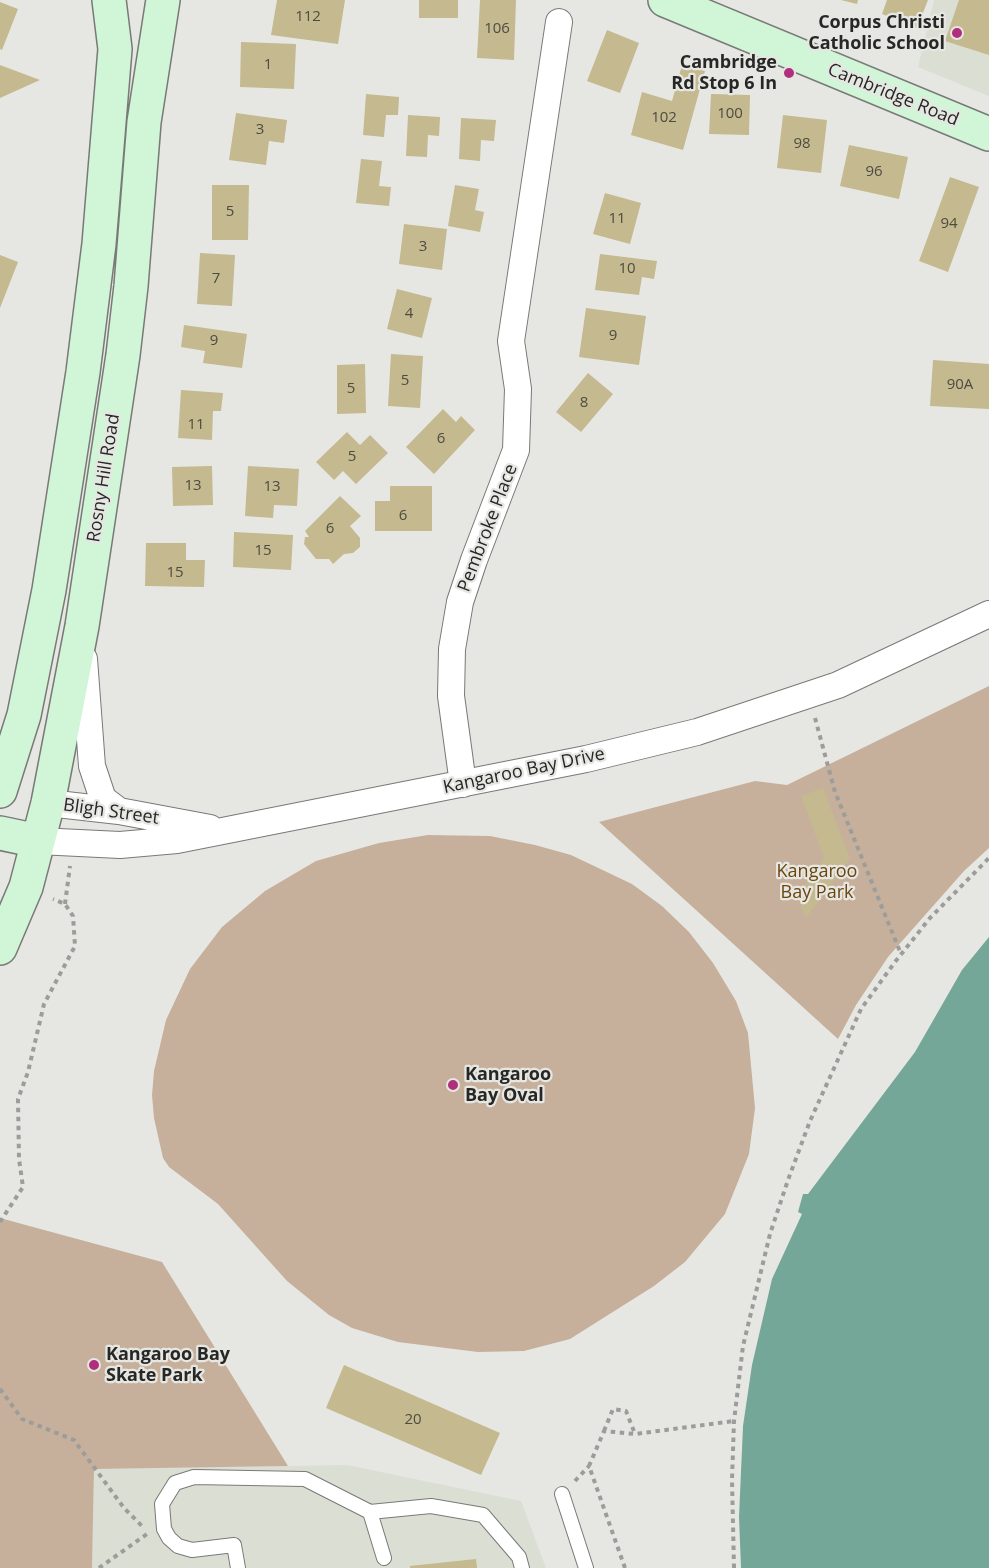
<!DOCTYPE html>
<html>
<head>
<meta charset="utf-8">
<style>
  body { margin:0 }
  canvas { display:block; background:#e6e7e3 }
</style>
</head>
<body>
<canvas width="989" height="1568"></canvas>
<script>
const g = document.querySelector('canvas').getContext('2d');
g.lineJoin = 'round';
function fillPath(path, color) {
  g.fillStyle = color;
  g.fill(path, 'evenodd');
}
function poly(rows) {
  const path = new Path2D();
  for (const r of rows) {
    path.moveTo(r[0], r[1]);
    for (let i = 2; i < r.length; i += 2) path.lineTo(r[i], r[i + 1]);
  }
  return path;
}
function strokePath(path, color, width, dash) {
  g.strokeStyle = color;
  g.lineWidth = width;
  g.lineCap = dash ? 'butt' : 'round';
  g.setLineDash(dash || []);
  g.stroke(path);
}
function label(font, color, halo, rows, align = 'center') {
  g.font = font + ' "Open Sans",sans-serif';
  g.lineWidth = 4.5;
  g.setLineDash([]);
  g.textBaseline = 'middle';
  g.strokeStyle = halo;
  g.fillStyle = color;
  for (const [text, x, y, turn = 0] of rows) {
    g.save();
    g.translate(x, y);
    g.rotate((+turn || 0) * Math.PI / 180);
    g.textAlign = isNaN(turn) ? turn : align;
    if (halo) g.strokeText(text, 0, 0);
    g.fillText(text, 0, 0);
    g.restore();
  }
}
fillPath(poly([
  [934,0,989,0,989,96,918,67],
  [347,1465,521,1501,546,1568,92,1568,94,1469]
]), '#dbded3');
fillPath(poly([
  [989,686,989,848,964,871,888,957,856,1005,838,1039,599,822,755,781,787,785],
  [428,835,490,836,535,845,571,855,632,884,662,906,689,932,713,963,736,1001,748,1033,755,1108,749,1154,725,1214,685,1262,654,1286,570,1339,524,1351,478,1352,398,1342,352,1328,329,1315,287,1281,218,1204,169,1167,163,1158,154,1118,152,1095,154,1071,166,1020,190,969,222,927,265,891,316,861,379,843],
  [0,1218,162,1262,288,1466,94,1469,92,1568,0,1568]
]), '#c6b09b');
fillPath(poly([
  [989,937,989,1568,741,1568,739,1517,743,1426,752,1365,772,1279,802,1214,798,1212,803,1194,808,1194,915,1052,962,970]
]), '#75a798');
fillPath(poly([
  [277,0,345,0,338,44,271,35],
  [419,0,458,0,458,18,419,18],
  [480,0,516,0,514,60,477,58],
  [841,0,858,0,857,4],
  [887,0,928,0,917,28,882,14],
  [959,0,989,0,989,55,945,41],
  [0,2,18,9,2,50,0,49],
  [607,30,639,43,620,93,587,81],
  [241,42,296,44,294,89,240,87],
  [0,65,40,80,0,98],
  [682,65,705,71,683,150,631,135,642,92,672,101],
  [366,94,399,97,398,115,386,115,384,137,363,135],
  [711,94,750,95,749,135,709,134],
  [236,113,287,120,284,143,269,141,266,165,229,160],
  [408,115,440,117,439,136,428,135,427,157,406,156],
  [783,115,827,120,821,173,777,168],
  [461,118,496,120,494,141,481,140,480,161,459,159],
  [849,145,908,157,899,199,840,186],
  [361,159,382,161,379,186,391,187,389,206,356,203],
  [950,177,979,187,948,272,919,261],
  [212,185,249,185,248,240,212,240],
  [455,185,479,189,475,210,484,212,480,232,448,226],
  [605,193,641,203,630,244,593,234],
  [404,224,447,229,442,270,399,264],
  [200,253,235,255,232,306,197,304],
  [600,254,657,261,654,279,642,277,639,295,595,290],
  [0,255,18,262,0,308],
  [397,289,432,298,422,338,387,329],
  [586,308,646,316,639,365,579,357],
  [184,325,247,334,242,368,203,363,205,351,181,347],
  [391,354,423,356,420,408,388,406],
  [933,360,989,364,989,409,930,406],
  [365,364,366,413,337,414,337,365],
  [588,373,613,394,581,432,556,412],
  [181,390,223,393,221,411,213,411,212,440,178,438],
  [443,409,456,422,461,416,475,430,434,474,406,447],
  [347,432,360,445,370,435,388,453,356,484,343,471,334,480,316,462],
  [212,466,213,505,173,506,172,467],
  [248,466,299,469,297,506,274,505,273,518,245,516],
  [390,486,432,486,432,531,375,531,375,501,390,501],
  [340,496,361,516,350,526,360,538,360,547,353,553,344,554,333,564,329,559,316,559,304,544,305,537,309,537,305,531],
  [234,532,293,535,291,570,233,567],
  [146,543,186,543,186,560,205,560,204,587,145,586],
  [823,788,850,859,806,918,797,896,824,858,801,796],
  [344,1365,500,1433,481,1475,326,1408],
  [476,1559,477,1568,410,1568,410,1566]
]), '#c4b98f');
const lane = poly([
  [562,1494,586,1568],
  [370,1512,384,1558],
  [238,1568,234,1545,192,1550,178,1546,169,1538,164,1529,162,1504,175,1483,194,1477,305,1479,370,1512,431,1506,483,1515,519,1557,522,1568]
]);
const street = poly([
  [84,659,92,766,103,799,119,811],
  [463,784,451,696,452,649,460,602,474,560,516,450,518,389,511,341,559,22],
  [48,803,119,811,210,828],
  [38,841,120,845,177,840,586,759,697,732,838,685,989,614]
]);
const secondary = poly([
  [665,0,989,134],
  [0,791,24,715,49,590,83,372,99,244,115,49,109,0],
  [0,833,38,841],
  [0,948,26,887,48,803,82,626,123,355,131,286,144,122,163,0]
]);
strokePath(lane, '#797a77', 16);
strokePath(street, '#797a77', 28);
strokePath(secondary, '#797a77', 36);
strokePath(poly([
  [815,718,835,792,901,954],
  [65,904,70,866],
  [0,1222,23,1187,19,1159,18,1099,28,1072,44,1004,75,946,73,916,65,904,53,899],
  [0,1389,22,1419,74,1440,124,1508,144,1528],
  [604,1431,613,1409,626,1411,635,1434],
  [575,1481,589,1466],
  [99,1568,147,1534],
  [625,1568,589,1466,604,1431,635,1434,734,1421],
  [734,1568,732,1480,734,1421,743,1346,770,1234,788,1180,810,1121,861,1009,895,962,930,918,989,858]
]), '#9c9d9a', 4, [4.5, 4.5]);
strokePath(lane, '#fff', 14);
strokePath(street, '#fff', 26);
strokePath(secondary, '#d0f5d7', 33);
for (const [x, y, r, color] of [
  [957,33,6,"#af2f7c"],
  [789,73,6,"#af2f7c"],
  [453,1085,6,"#af2f7c"],
  [94,1365,6,"#af2f7c"]
]) {
  const dot = new Path2D();
  dot.arc(x, y, r, 0, 2 * Math.PI);
  g.fillStyle = color;
  g.fill(dot);
  strokePath(dot, '#e6e7e3', 2);
}
label('15px', '#4e4c40', null, [
  ["112",308,17],
  ["106",497,29],
  ["1",268,65],
  ["100",730,114],
  ["102",664,118],
  ["3",260,130],
  ["98",802,144],
  ["96",874,172],
  ["5",230,212],
  ["11",617,219],
  ["94",949,224],
  ["3",423,247],
  ["10",627,269],
  ["7",216,279],
  ["4",409,314],
  ["9",613,336],
  ["9",214,341],
  ["5",405,381],
  ["90A",960,385],
  ["5",351,389],
  ["8",584,403],
  ["11",196,425],
  ["6",441,439],
  ["5",352,457],
  ["13",193,486],
  ["13",272,487],
  ["6",403,516],
  ["6",330,529],
  ["15",263,551],
  ["15",175,573],
  ["20",413,1420]
]);
label('bold 18px', '#272826', '#e6e7e3', [
  ["Corpus Christi",945,23],
  ["Catholic School",945,44],
  ["Cambridge",777,63],
  ["Rd Stop 6 In",777,84],
  ["Kangaroo",465,1075,"left"],
  ["Bay Oval",465,1096,"left"],
  ["Kangaroo Bay",106,1355,"left"],
  ["Skate Park",106,1376,"left"]
], 'right');
label('18px', '#272826', '#e6e7e3', [
  ["Cambridge Road",893,95,22],
  ["Rosny Hill Road",104,478,-81],
  ["Pembroke Place",488,528,-69],
  ["Kangaroo Bay Drive",524,771,-12],
  ["Bligh Street",111,812,8]
]);
label('18px', '#6d440c', '#e6e7e3', [
  ["Kangaroo",817,872],
  ["Bay Park",817,893]
]);
</script>
</body>
</html>
